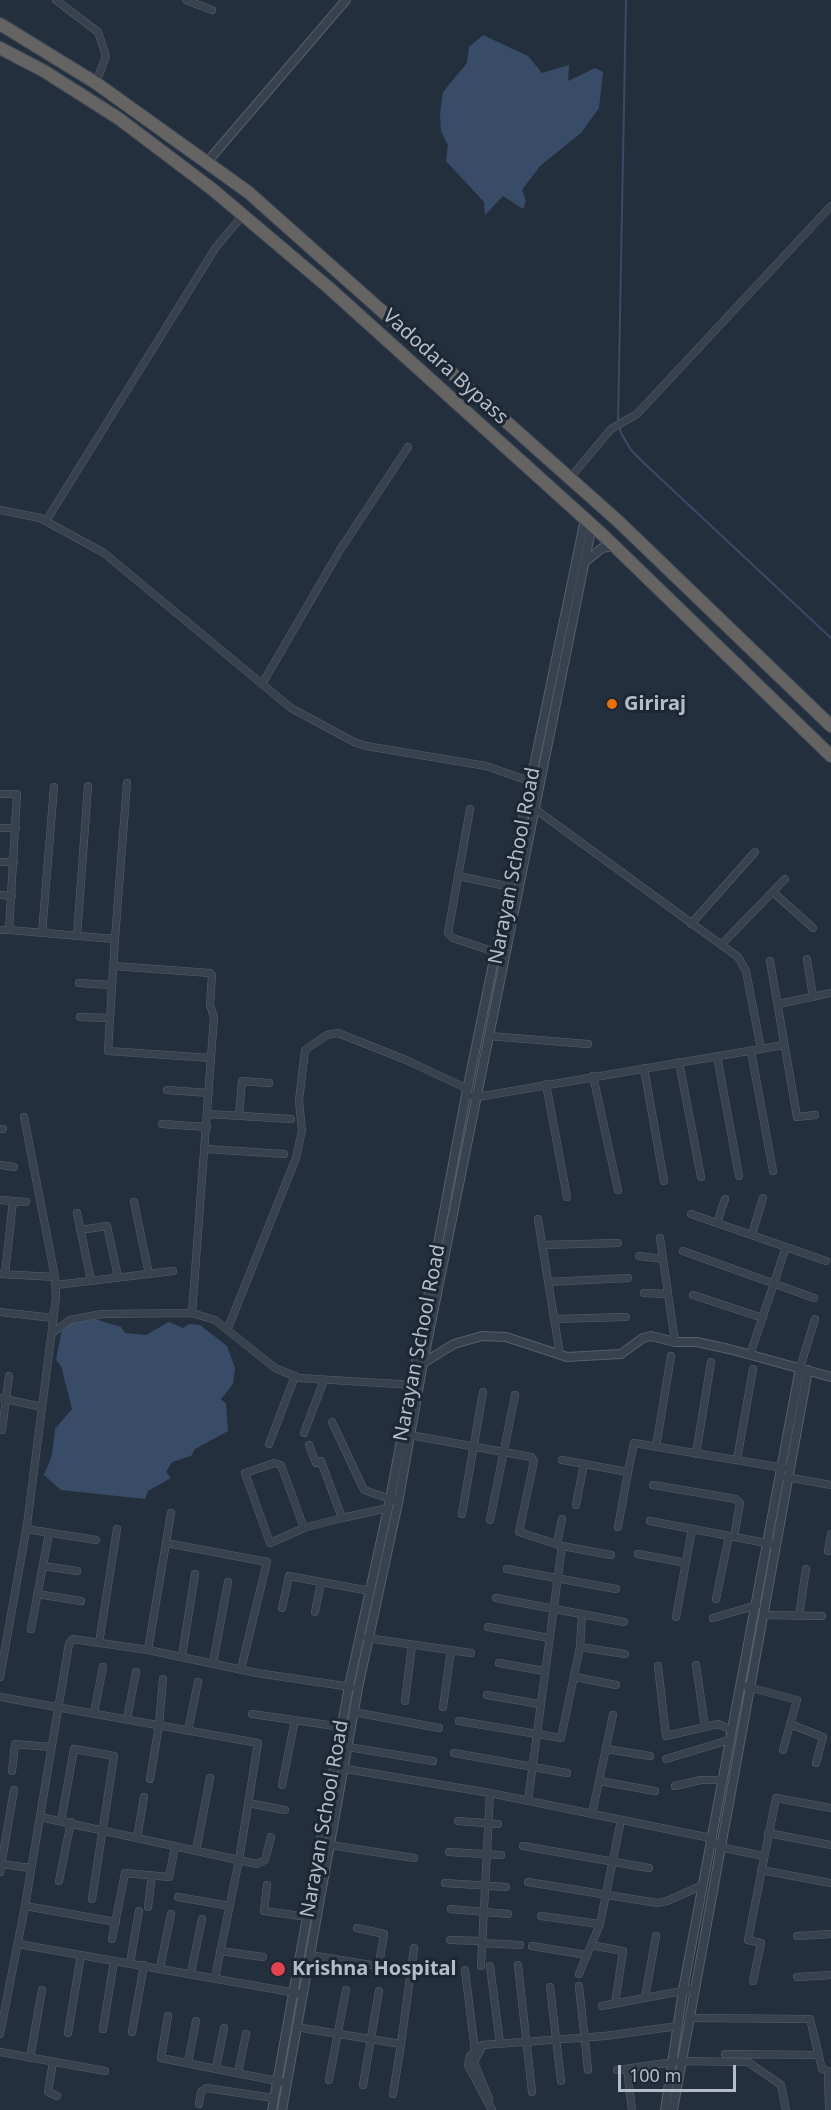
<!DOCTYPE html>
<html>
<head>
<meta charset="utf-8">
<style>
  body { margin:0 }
  #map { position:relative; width:831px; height:2110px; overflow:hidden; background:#242f3e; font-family:"Noto Sans",sans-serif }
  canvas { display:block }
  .scale { position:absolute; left:618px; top:2065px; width:118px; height:27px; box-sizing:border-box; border:3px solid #b4bcc9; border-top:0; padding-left:8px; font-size:18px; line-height:21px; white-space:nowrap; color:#b4bcc9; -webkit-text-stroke:4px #1d2633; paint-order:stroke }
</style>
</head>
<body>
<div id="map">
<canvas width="831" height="2110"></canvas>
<div class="scale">100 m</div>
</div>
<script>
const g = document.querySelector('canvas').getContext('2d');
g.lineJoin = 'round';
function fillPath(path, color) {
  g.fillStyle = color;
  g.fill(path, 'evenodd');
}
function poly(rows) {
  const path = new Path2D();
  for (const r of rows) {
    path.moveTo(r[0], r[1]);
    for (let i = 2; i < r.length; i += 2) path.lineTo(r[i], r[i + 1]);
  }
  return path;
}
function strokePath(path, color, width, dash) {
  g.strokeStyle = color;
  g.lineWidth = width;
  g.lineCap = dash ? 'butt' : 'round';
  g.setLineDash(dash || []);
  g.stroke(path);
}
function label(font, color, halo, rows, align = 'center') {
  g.font = font + ' "Noto Sans",sans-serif';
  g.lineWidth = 6;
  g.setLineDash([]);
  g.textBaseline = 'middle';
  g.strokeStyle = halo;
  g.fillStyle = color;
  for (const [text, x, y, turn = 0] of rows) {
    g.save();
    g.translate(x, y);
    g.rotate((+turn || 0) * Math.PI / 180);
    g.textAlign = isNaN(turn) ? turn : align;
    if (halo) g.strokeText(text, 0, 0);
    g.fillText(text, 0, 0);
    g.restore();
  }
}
fillPath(poly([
  [483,35,528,56,542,73,569,65,568,81,595,68,603,72,599,108,581,133,540,166,522,190,526,201,523,209,503,196,485,215,484,202,446,161,448,145,441,131,440,113,443,92,467,63,469,47],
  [95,1319,121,1327,125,1333,146,1335,169,1322,183,1328,189,1324,200,1325,227,1346,235,1368,233,1384,221,1399,226,1404,228,1431,195,1449,191,1456,172,1462,166,1472,171,1478,148,1491,145,1499,61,1490,44,1475,52,1455,55,1429,72,1409,61,1366,56,1360,62,1329,71,1322]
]), '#394c67');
strokePath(poly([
  [626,0,618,423,621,433,631,450,645,464,831,638]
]), '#394c67', 2);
const minor = poly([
  [56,0,98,32,106,56,96,83],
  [186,0,212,10],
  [570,478,611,429,637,414,831,206],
  [0,510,40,518,104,553,291,708,354,742,366,746,486,766,532,782],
  [46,521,216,247,243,215],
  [262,684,340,550,408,447],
  [0,794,17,794,9,930,115,939,127,783],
  [470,809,448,933,453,938,498,953],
  [535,809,738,957,746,971,761,1049],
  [0,828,16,828],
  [0,862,14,862],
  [458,876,511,887],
  [773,892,813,928],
  [0,895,12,896],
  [691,924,755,852],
  [0,930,9,930],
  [42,933,54,787],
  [77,936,88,786],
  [115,939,108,1051,211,1058],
  [721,945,785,879],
  [807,959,813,997],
  [770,961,797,1117,815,1115],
  [114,966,210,973,212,975,210,1005,214,1017,192,1313,215,1320,275,1368,299,1378,414,1385],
  [79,983,112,985],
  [778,1004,831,993],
  [80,1017,110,1018],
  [489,1036,588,1044],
  [751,1051,773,1171],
  [717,1056,739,1176],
  [679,1062,701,1177],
  [644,1068,664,1181],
  [593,1076,618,1190],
  [546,1084,567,1197],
  [167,1090,209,1093],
  [466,1095,477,1097,784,1045],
  [208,1114,291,1119],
  [239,1116,242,1081,269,1083],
  [24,1117,55,1277],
  [162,1124,207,1127],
  [0,1129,3,1129],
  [206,1149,284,1154],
  [0,1165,14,1167],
  [0,1200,26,1202],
  [134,1202,149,1274],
  [77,1213,91,1280],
  [691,1214,786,1247,750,1355],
  [538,1219,560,1355],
  [717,1223,725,1199],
  [80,1230,107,1226,118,1277],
  [752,1234,763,1198],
  [660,1238,675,1342],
  [542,1245,618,1243],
  [786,1247,826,1261],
  [683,1251,814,1298],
  [639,1256,663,1259],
  [0,1274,55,1277,56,1298,27,1525,0,1677],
  [5,1274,13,1201],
  [548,1282,628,1278],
  [56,1285,173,1271],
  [644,1293,668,1294],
  [693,1295,763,1318],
  [0,1312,53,1318],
  [554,1319,626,1317],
  [228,1328,296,1158,302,1130,299,1101,305,1050,327,1035,338,1033,406,1060,468,1089],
  [52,1333,70,1320,102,1314,192,1313],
  [800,1368,815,1319],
  [0,1398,42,1407],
  [332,1422,364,1490,393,1500],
  [0,1430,2,1430,9,1376],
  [304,1433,324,1380],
  [410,1435,531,1457,534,1461,519,1532,562,1546,528,1801],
  [269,1444,295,1376],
  [309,1445,316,1463,321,1461,342,1518,388,1508],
  [656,1447,671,1356],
  [696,1454,711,1362],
  [562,1460,628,1472,634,1443,784,1468],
  [737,1460,753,1369],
  [786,1477,831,1485],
  [653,1485,736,1499,740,1503,734,1537],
  [576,1505,584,1464],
  [462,1514,483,1392],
  [490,1520,515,1395],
  [650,1521,777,1545],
  [618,1527,628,1472],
  [304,1528,270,1543,245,1473,274,1463,281,1465,304,1528,342,1518],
  [26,1529,96,1540],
  [166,1543,171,1513],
  [557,1544,562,1519],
  [562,1546,611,1555],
  [828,1551,831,1534],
  [638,1554,686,1563],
  [43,1566,77,1571],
  [507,1569,616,1589],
  [321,1582,370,1591],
  [37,1594,81,1601],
  [496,1598,624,1622],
  [716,1599,729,1536],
  [282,1608,289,1576,321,1582,315,1612],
  [765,1615,822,1616],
  [799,1616,806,1569],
  [676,1617,692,1529],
  [713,1618,757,1605],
  [488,1627,549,1638],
  [31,1629,49,1533],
  [367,1638,471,1653],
  [99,1643,117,1529],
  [580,1647,625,1654],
  [148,1650,166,1543,267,1562,241,1669],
  [182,1656,195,1574],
  [213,1663,228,1582],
  [499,1663,544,1671],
  [696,1665,705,1727],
  [658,1666,666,1736,718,1724,730,1729],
  [575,1677,616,1685],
  [741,1685,797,1700,783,1750],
  [487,1695,539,1704],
  [0,1697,258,1743,239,1860,215,1978],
  [405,1701,412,1645],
  [443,1707,451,1650],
  [354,1712,439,1728],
  [94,1713,103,1667],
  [252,1714,342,1727],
  [127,1719,136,1672],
  [459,1721,561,1738,580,1647,582,1615],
  [790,1724,823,1737,816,1763],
  [188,1731,198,1682],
  [348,1747,433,1761],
  [606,1749,650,1756],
  [454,1753,567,1773],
  [666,1759,729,1740],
  [340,1768,490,1793,681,1832,711,1838,719,1847,764,1856],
  [12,1771,15,1744,51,1747],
  [150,1779,159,1725,163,1679],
  [599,1781,655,1791],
  [282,1785,295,1720],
  [675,1786,701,1780,721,1780],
  [248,1803,285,1810],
  [592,1814,613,1715],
  [40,1817,257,1864,265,1860,271,1837],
  [61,1821,74,1749,114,1756,92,1899],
  [458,1821,498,1824],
  [768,1833,831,1845],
  [137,1838,144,1797],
  [330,1845,414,1858],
  [523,1846,649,1868],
  [196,1851,210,1778],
  [449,1852,501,1855],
  [0,1864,31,1868],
  [761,1870,831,1883],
  [0,1872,14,1790],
  [59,1881,71,1822],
  [528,1882,657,1903,667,1901,703,1885],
  [445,1883,506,1887],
  [267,1885,264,1911,308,1917],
  [178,1897,230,1906],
  [25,1906,116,1922],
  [148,1907,152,1875],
  [451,1909,508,1914],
  [541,1916,600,1924],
  [797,1936,831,1934],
  [112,1939,125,1873,169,1877,175,1847],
  [450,1940,482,1941],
  [482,1943,520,1945],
  [18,1944,302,1994],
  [591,1945,623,1951,615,2004],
  [532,1946,587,1955],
  [220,1951,263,1957],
  [310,1955,377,1966,379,1964,384,1934,357,1928],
  [130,1963,139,1911],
  [518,1965,532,2092],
  [481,1966,490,1793],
  [490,1966,500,2043],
  [160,1968,171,1914],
  [465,1970,475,2051],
  [191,1973,202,1919],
  [579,1974,600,1924,621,1820],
  [797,1977,831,1975],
  [753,1981,761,1943,748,1940,776,1798,831,1808],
  [579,1986,588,2070],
  [550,1987,561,2081],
  [645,1997,656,1936],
  [602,2006,693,1989],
  [168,2016,161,2058,287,2083],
  [689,2018,810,2019,822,2069,831,2072],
  [296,2027,401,2044,393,2094],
  [103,2029,114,1961],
  [132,2032,144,1965],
  [68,2033,81,1955],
  [0,2034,25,1906,69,1644,73,1639,148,1650,257,1673,351,1687],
  [401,2044,414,1948],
  [481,2049,474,2062,489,2099],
  [0,2052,105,2071],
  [725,2054,819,2055],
  [30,2058,42,1990],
  [53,2062,48,2092,57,2096],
  [188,2063,196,2021],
  [216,2068,224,2028],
  [627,2069,632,2110],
  [617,2070,681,2061,748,2062,781,2085,786,2110],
  [828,2072,829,2110],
  [238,2073,246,2034],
  [329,2080,346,1990],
  [363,2085,379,1991],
  [199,2104,201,2092,206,2088,274,2098],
  [492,2110,468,2065,470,2056,482,2045,605,2036,678,2026]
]);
const tertiary = poly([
  [208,161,346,0],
  [585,562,602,548,614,546],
  [423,1363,454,1344,482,1336,506,1337,567,1357,621,1354,643,1338,651,1336,675,1342,697,1342,729,1349,831,1377],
  [272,2110,349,1686,390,1499,466,1095,585,519],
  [282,2110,358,1688,398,1503,423,1363,592,525],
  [665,2110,683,1990,800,1368],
  [673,2110,808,1370]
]);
const trunk = poly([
  [0,24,96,83,248,192,618,521,831,726],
  [0,48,44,71,118,118,212,189,328,287,604,536,831,756]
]);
strokePath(minor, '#565f6c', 8);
strokePath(tertiary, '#565f6c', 10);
strokePath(trunk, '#434c59', 14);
strokePath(minor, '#38414e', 7);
strokePath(tertiary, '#38414e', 8);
strokePath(trunk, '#656462', 12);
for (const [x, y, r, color] of [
  [612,704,6,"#e8710a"],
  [278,1969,8,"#e0444e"]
]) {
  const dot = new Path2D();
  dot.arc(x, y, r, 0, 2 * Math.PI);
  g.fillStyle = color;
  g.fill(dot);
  strokePath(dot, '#1d2633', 2);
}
label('20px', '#b4bcc9', '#1d2633', [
  ["Vadodara Bypass",445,367,42],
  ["Narayan School Road",515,866,-79],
  ["Narayan School Road",420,1343,-79],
  ["Narayan School Road",325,1819,-80]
]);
label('bold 20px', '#b4bcc9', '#1d2633', [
  ["Giriraj",624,704],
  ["Krishna Hospital",292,1969]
], 'left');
</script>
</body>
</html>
